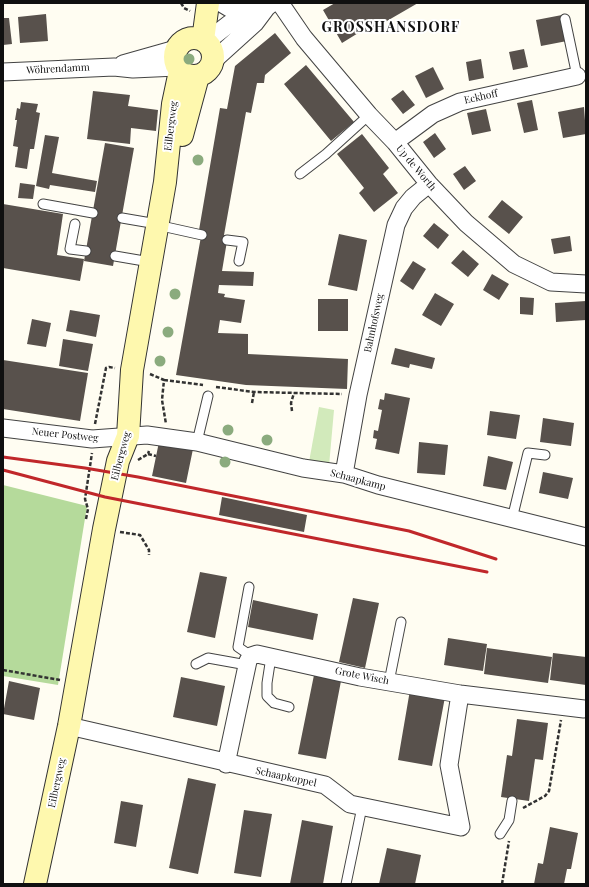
<!DOCTYPE html>
<html>
<head>
<meta charset="utf-8">
<style>
  body { margin:0 }
  #map { position:relative; width:589px; height:887px; overflow:hidden; background:#fffdf2; font-family:"Playfair Display",serif }
  canvas { display:block }
  .frame { position:absolute; inset:0; border:4px solid #101010; pointer-events:none }
</style>
</head>
<body>
<div id="map">
<canvas width="589" height="887"></canvas>
<div class="frame"></div>
</div>
<script>
const g = document.querySelector('canvas').getContext('2d');
g.lineJoin = 'round';
function fillPath(path, color) {
  g.fillStyle = color;
  g.fill(path, 'evenodd');
}
function poly(rows) {
  const path = new Path2D();
  for (const r of rows) {
    if (r.length === 3) {
      path.moveTo(r[0] + r[2], r[1]);
      path.arc(r[0], r[1], r[2], 0, 2 * Math.PI);
      continue;
    }
    path.moveTo(r[0], r[1]);
    for (let i = 2; i < r.length; i += 2) path.lineTo(r[i], r[i + 1]);
  }
  return path;
}
function strokePath(path, color, width, dash) {
  g.strokeStyle = color;
  g.lineWidth = width;
  g.lineCap = dash ? 'butt' : 'round';
  g.setLineDash(dash || []);
  g.stroke(path);
}
function label(font, color, halo, rows, align = 'center') {
  g.font = font + ' "Playfair Display",serif';
  g.lineWidth = 4;
  g.setLineDash([]);
  g.textBaseline = 'middle';
  g.strokeStyle = halo;
  g.fillStyle = color;
  for (const [text, x, y, turn = 0] of rows) {
    g.save();
    g.translate(x, y);
    g.rotate((+turn || 0) * Math.PI / 180);
    g.textAlign = isNaN(turn) ? turn : align;
    if (halo) g.strokeText(text, 0, 0);
    g.fillText(text, 0, 0);
    g.restore();
  }
}
fillPath(poly([
  [319,407,334,410,329,466,309,462]
]), '#d2eabb');
fillPath(poly([
  [3,485,87,506,58,685,3,676]
]), '#b5da9b');
fillPath(poly([
  [335,3,418,3,380,25,370,30,368,27,342,43,323,10],
  [46,14,48,41,20,43,18,17],
  [562,15,567,41,541,46,536,20],
  [3,18,9,18,12,44,3,45],
  [275,33,291,53,265,75,264,83,257,83,251,113,246,112,224,235,228,235,222,271,254,272,253,286,219,285,218,293,225,294,224,297,245,300,241,323,220,320,218,333,248,334,248,354,348,359,347,389,246,385,176,375,202,231,199,230,220,108,227,109,235,66],
  [524,49,528,67,513,70,509,52],
  [481,59,484,78,469,81,466,62],
  [306,65,354,122,331,141,284,84],
  [433,67,444,89,426,98,415,76],
  [403,90,415,105,403,114,391,99],
  [93,91,130,95,128,106,158,110,156,131,131,128,130,144,87,139],
  [532,100,538,130,524,133,517,103],
  [21,102,38,104,36,112,40,113,34,149,30,149,27,169,15,167,18,147,13,146,17,120,15,120,17,108,20,109],
  [584,107,586,134,563,138,558,112],
  [486,109,491,131,472,135,467,113],
  [435,133,446,149,434,158,423,142],
  [362,134,389,168,383,174,398,193,374,212,359,193,364,188,337,154],
  [45,135,59,137,52,173,97,181,95,192,50,185,49,189,36,186],
  [105,143,134,148,113,266,84,261],
  [465,166,476,181,464,190,453,174],
  [20,183,35,185,33,199,18,198],
  [502,200,523,217,509,234,488,217],
  [3,204,63,214,57,255,84,259,80,281,3,268],
  [434,223,449,235,438,249,423,236],
  [339,234,367,240,357,291,328,285],
  [570,236,572,251,554,254,551,239],
  [463,250,479,264,468,277,451,263],
  [413,261,426,269,413,290,400,281],
  [492,274,509,284,499,300,483,290],
  [435,293,454,304,441,326,422,315],
  [520,297,534,298,533,315,520,314],
  [318,299,348,299,348,331,318,331],
  [586,301,586,320,556,322,555,303],
  [70,310,100,315,96,337,66,331],
  [32,319,51,323,46,347,27,344],
  [63,339,93,344,88,371,59,366],
  [395,348,435,358,432,369,410,364,409,368,391,364],
  [3,360,88,373,80,421,3,409],
  [385,393,410,398,399,454,375,449,377,439,373,438,374,430,378,431,382,410,378,409,380,399,384,400],
  [490,411,520,415,516,439,487,435],
  [543,418,574,423,571,446,540,442],
  [159,442,193,449,186,483,152,476],
  [419,442,448,445,445,475,417,473],
  [488,456,513,462,506,490,483,486],
  [543,472,573,478,568,499,539,493],
  [222,497,307,515,304,532,219,515],
  [200,572,227,577,215,638,187,632],
  [353,598,379,603,365,668,339,662],
  [253,600,318,614,313,640,248,627],
  [448,638,487,644,483,671,444,665],
  [487,648,552,657,548,683,484,674],
  [553,653,586,657,586,685,550,680],
  [314,675,341,681,326,759,298,754],
  [181,677,225,686,217,726,173,717],
  [9,681,40,688,34,720,3,714],
  [410,690,445,697,432,766,398,760],
  [517,719,548,723,543,760,535,759,529,801,501,797,507,755,512,756],
  [188,778,216,784,198,874,169,868],
  [121,801,143,805,136,847,114,843],
  [244,810,272,814,261,877,234,873],
  [302,820,333,826,323,884,290,884],
  [550,827,578,833,571,869,567,869,564,884,534,884,538,863,543,864],
  [387,848,421,855,415,884,379,884]
]), '#58514c');
const lane = poly([
  [565,19,577,76],
  [300,174,326,154,369,115],
  [43,204,93,213],
  [122,218,157,224],
  [75,224,70,249,86,251],
  [157,225,202,235],
  [227,240,243,242,239,261],
  [115,256,150,262],
  [197,442,208,396],
  [512,519,528,453,545,455],
  [249,587,238,647,251,656],
  [271,657,267,683,267,696,274,703,289,707],
  [196,664,208,658,247,665],
  [389,682,401,622],
  [500,834,509,820,512,801],
  [346,884,362,807]
]);
const street = poly([
  [221,3,236,12,248,12],
  [280,3,304,38,369,115,395,142,429,184,466,223,514,264,551,282,586,284],
  [206,42,229,24,248,12,267,7,272,3],
  [213,61,255,23,267,7],
  [123,64,176,49],
  [3,72,114,67,133,69,177,67],
  [395,142,433,114,460,102,577,76],
  [3,428,92,439,147,435,197,442,303,468,344,474,378,485,586,537],
  [344,474,358,395,396,225,404,208,413,197,429,184],
  [69,726,325,785,350,804,461,827,449,765,460,694],
  [226,764,248,661,251,656,257,654,360,677,460,694,584,709]
]);
const secondary = poly([
  [194,57,19],
  [203,40,208,3],
  [182,135,198,76],
  [35,884,69,726,104,529,118,461,128,436,132,370,165,182,173,104,180,71]
]);
strokePath(lane, '#434343', 11);
strokePath(street, '#434343', 19);
strokePath(secondary, '#323232', 24);
strokePath(poly([
  [181,3,184,8,190,11],
  [150,374,164,380,162,400,166,424],
  [164,380,203,385],
  [216,387,254,392,342,394],
  [252,403,254,392],
  [292,411,291,403,294,393],
  [95,424,106,368,109,367,115,368],
  [148,454,156,456],
  [138,460,148,454,149,451],
  [86,519,88,509,85,499,92,453],
  [120,532,140,535,149,550,149,555],
  [3,670,60,680],
  [523,808,545,796,549,791,561,720],
  [502,884,509,841]
]), '#323232', 2.5, [4, 2]);
strokePath(lane, '#fff', 9);
strokePath(street, '#fff', 17);
strokePath(secondary, '#fef8ae', 22);
strokePath(poly([
  [3,457,85,468,138,477,409,531,496,559],
  [3,470,105,497,487,572]
]), '#c0272a', 3);
g.fillStyle = '#8bab7e';
for (const [x, y] of [
  [189,59],
  [198,160],
  [175,294],
  [168,332],
  [160,361],
  [228,430],
  [267,440],
  [225,462]
]) {
  g.beginPath();
  g.arc(x, y, 5.5, 0, 2 * Math.PI);
  g.fill();
}
label('10px', '#101010', '#fff', [
  ["Wöhrendamm",58,69,-3],
  ["Eckhoff",481,97,-13],
  ["Eilbergweg",171,126,-83],
  ["Up de Worth",416,168,50],
  ["Bahnhofsweg",374,323,-78],
  ["Neuer Postweg",65,435,6],
  ["Eilbergweg",121,456,-75],
  ["Schaapkamp",358,480,15],
  ["Grote Wisch",362,676,11],
  ["Schaapkoppel",286,777,12],
  ["Eilbergweg",57,783,-78]
]);
g.letterSpacing = '1px';
label('bold 14px', '#101010', '#fff', [
  ["GROSSHANSDORF",391,28]
]);
g.letterSpacing = '0px';
</script>
</body>
</html>
